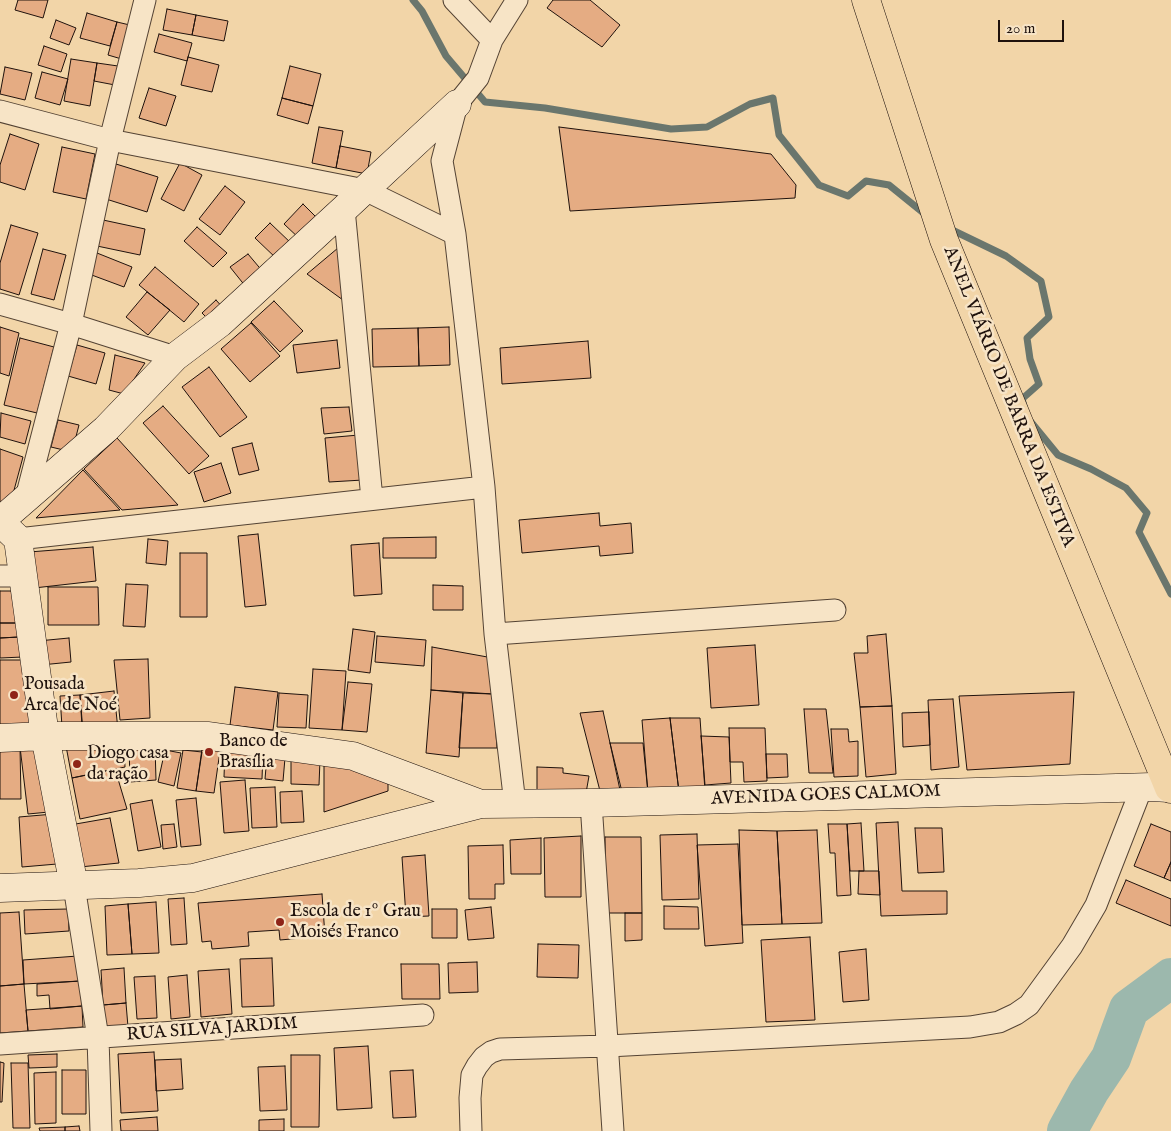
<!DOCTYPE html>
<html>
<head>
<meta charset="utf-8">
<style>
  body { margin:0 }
  #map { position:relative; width:1171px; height:1131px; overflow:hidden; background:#f2d5a8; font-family:"IM FELL English",serif }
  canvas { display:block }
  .scale { position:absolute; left:998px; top:20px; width:66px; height:22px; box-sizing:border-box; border:2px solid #1f120d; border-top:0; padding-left:6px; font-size:15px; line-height:18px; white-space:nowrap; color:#1f120d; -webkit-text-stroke:4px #f7e4c6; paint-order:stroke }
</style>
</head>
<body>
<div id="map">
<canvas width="1171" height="1131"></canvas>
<div class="scale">20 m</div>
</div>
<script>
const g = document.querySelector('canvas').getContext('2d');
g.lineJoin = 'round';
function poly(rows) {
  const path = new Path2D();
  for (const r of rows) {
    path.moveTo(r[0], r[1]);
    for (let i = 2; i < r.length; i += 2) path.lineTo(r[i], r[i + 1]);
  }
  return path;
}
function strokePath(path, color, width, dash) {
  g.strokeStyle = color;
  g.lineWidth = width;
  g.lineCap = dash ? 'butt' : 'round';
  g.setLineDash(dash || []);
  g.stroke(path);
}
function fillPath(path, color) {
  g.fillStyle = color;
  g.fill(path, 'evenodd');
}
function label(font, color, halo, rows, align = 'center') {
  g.font = font + ' "IM FELL English",serif';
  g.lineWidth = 5;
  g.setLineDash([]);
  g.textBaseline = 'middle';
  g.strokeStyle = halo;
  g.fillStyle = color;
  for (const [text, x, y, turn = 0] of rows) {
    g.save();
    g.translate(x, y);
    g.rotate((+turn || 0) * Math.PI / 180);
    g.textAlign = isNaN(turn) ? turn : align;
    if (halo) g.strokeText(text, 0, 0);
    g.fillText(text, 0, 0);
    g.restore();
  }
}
strokePath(poly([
  [413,0,422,11,446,56,485,102,545,108,671,129,707,127,750,104,773,98,779,135,819,185,848,196,866,181,889,185,926,215],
  [948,228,1006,256,1041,281,1049,317,1027,338,1030,359,1039,384,1022,399,1024,406],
  [1031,422,1058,455,1091,469,1126,488,1147,513,1139,532,1171,594]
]), '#6a766d', 7);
strokePath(poly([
  [1067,1131,1089,1091,1111,1058,1129,1009,1171,978]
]), '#9cb8ad', 40);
const building = poly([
  [18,0,48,0,43,18,15,10,18,0],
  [553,0,590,0,620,25,602,47,547,8,553,0],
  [167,9,196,15,192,35,163,30,167,9],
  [87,13,117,22,110,46,80,38,87,13],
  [196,15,228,21,224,41,192,35,196,15],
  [56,20,76,28,69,45,50,38,56,20],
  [117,22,134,26,125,60,108,55,117,22],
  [159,34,192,43,187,61,154,52,159,34],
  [44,46,67,54,61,72,38,65,44,46],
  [188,57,219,65,212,92,181,85,188,57],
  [71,59,97,63,90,106,64,101,71,59],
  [97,63,118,66,115,85,94,81,97,63],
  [290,66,321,74,313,106,282,98,290,66],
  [5,67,32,73,25,100,0,94,5,67],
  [42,72,68,79,60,105,35,98,42,72],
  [149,88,176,96,166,126,139,118,149,88],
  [282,98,313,106,308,124,277,115,282,98],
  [319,127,343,131,336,168,312,163,319,127],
  [559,127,771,154,796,185,795,198,570,211,559,127],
  [10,134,39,144,25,190,0,182,0,165,10,134],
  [340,146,371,152,367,174,336,168,340,146],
  [62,147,95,154,86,199,53,192,62,147],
  [180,163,202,175,184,211,161,199,180,163],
  [116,164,158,177,147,212,106,199,116,164],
  [225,186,245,202,220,235,199,219,225,186],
  [303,204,320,221,301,240,284,224,303,204],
  [103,220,145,229,140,255,97,246,103,220],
  [270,223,293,245,278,260,255,238,270,223],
  [11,225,38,233,19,295,0,289,0,263,11,225],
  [197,227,227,253,213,267,184,241,197,227],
  [338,248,343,300,307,274,338,248],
  [43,249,66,255,54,300,31,294,43,249],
  [97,253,132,267,124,287,89,274,97,253],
  [248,254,264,273,246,287,230,267,248,254],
  [155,267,199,304,184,322,139,285,155,267],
  [147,292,170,310,148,335,126,317,147,292],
  [216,300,224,309,211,322,202,313,216,300],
  [274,301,303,331,280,352,251,322,274,301],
  [251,323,280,356,250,382,221,349,251,323],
  [0,327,19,333,9,376,0,373,0,327],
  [449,327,450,365,419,366,418,328,449,327],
  [418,328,419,366,373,367,372,329,418,328],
  [20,338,54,347,37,413,4,405,20,338],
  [337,340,340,368,297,373,293,345,337,340],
  [588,341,591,378,502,384,500,348,588,341],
  [77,345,105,353,96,384,68,376,77,345],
  [115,355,145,363,124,394,109,390,115,355],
  [209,367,247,417,220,437,182,387,209,367],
  [163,406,209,456,189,474,143,423,163,406],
  [349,407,352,431,324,434,321,408,349,407],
  [1,413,31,421,25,444,0,437,1,413],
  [58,420,79,425,72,452,51,447,58,420],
  [359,435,363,480,329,482,325,438,359,435],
  [117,438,178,505,122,510,84,469,117,438],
  [252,443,259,470,239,475,232,448,252,443],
  [0,449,23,457,10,505,0,503,0,449],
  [221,463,231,493,204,502,194,472,221,463],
  [83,470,120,510,36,518,83,470],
  [599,513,600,526,631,523,633,553,600,556,599,546,522,553,519,520,599,513],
  [258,534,266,605,245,607,238,536,258,534],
  [436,537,436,558,383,558,383,538,436,537],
  [148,539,168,541,166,565,146,563,148,539],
  [379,543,382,594,354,596,351,545,379,543],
  [93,547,96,581,34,588,29,552,93,547],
  [180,553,207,553,207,617,180,617,180,553],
  [126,584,148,585,145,627,123,626,126,584],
  [433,585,463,586,463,610,433,610,433,585],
  [48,587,98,587,99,625,48,625,48,587],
  [0,591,13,591,19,623,0,623,0,591],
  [0,623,19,623,19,637,0,638,0,623],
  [353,629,375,632,370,673,348,670,353,629],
  [886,634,892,706,860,707,854,653,868,653,867,636,886,634],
  [377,636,426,640,424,666,375,662,377,636],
  [19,637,23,657,0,658,0,638,19,637],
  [69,638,71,662,41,665,38,641,69,638],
  [755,645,759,705,711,708,707,648,755,645],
  [432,647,493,658,493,694,431,690,432,647],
  [148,659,150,718,120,720,114,660,148,659],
  [0,660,22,660,34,730,0,730,0,660],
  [313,669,346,671,342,730,309,728,313,669],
  [348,682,372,684,367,732,342,730,348,682],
  [235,687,278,692,273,730,230,725,235,687],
  [431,690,463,693,459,757,426,753,431,690],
  [114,691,118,730,83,732,80,695,114,691],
  [1074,692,1070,764,967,770,959,696,1074,692],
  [279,693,308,695,306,728,277,727,279,693],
  [463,693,493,694,497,748,459,748,463,693],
  [80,695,82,726,62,727,60,696,80,695],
  [953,699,959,767,931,770,928,700,953,699],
  [892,706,896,774,866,777,860,707,892,706],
  [804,709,826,709,833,773,809,773,804,709],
  [603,711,610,743,620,790,600,791,580,713,603,711],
  [929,712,930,745,903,747,902,713,929,712],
  [670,718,700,718,705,791,679,792,670,718],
  [670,718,679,792,648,793,642,720,670,718],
  [729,728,765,728,767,781,744,782,743,762,730,762,729,728],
  [831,729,848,729,849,742,858,741,858,776,834,777,831,729],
  [701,736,729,737,731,783,705,785,701,736],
  [610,743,643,743,648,793,623,796,610,743],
  [42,745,49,812,28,814,20,747,42,745],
  [124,745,125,767,72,778,66,746,124,745],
  [129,745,155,746,156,780,130,782,129,745],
  [0,747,20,747,21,799,0,799,0,747],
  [202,749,220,751,214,793,196,791,202,749],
  [165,750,181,753,174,786,158,782,165,750],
  [183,750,202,752,196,791,177,788,183,750],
  [225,750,263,752,262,779,224,777,225,750],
  [766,754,787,754,788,777,767,778,766,754],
  [267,756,285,758,283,781,265,779,267,756],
  [291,759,320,760,319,785,291,784,291,759],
  [324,760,388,780,388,791,324,812,324,760],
  [537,767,563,768,563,773,589,776,586,793,537,790,537,767],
  [115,769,127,809,80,819,72,778,115,769],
  [245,780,249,831,224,833,220,782,245,780],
  [275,787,277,827,252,828,250,788,275,787],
  [302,791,304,822,281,823,280,792,302,791],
  [196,798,201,845,181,847,176,800,196,798],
  [152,800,161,847,138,851,130,804,152,800],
  [54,814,57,864,22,867,19,817,54,814],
  [110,818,119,863,80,867,70,825,110,818],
  [898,822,902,891,947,891,947,914,881,916,876,823,898,822],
  [861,823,864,871,850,871,847,824,861,823],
  [174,824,177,847,163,849,161,825,174,824],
  [828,824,847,824,851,895,837,896,835,853,830,853,828,824],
  [1151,824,1171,832,1171,862,1164,878,1134,866,1151,824],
  [915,828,942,828,944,872,918,873,915,828],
  [739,830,777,831,782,924,742,925,739,830],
  [817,830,822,923,782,924,777,831,817,830],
  [697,834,699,899,662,900,660,835,697,834],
  [581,836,581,897,545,897,544,838,581,836],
  [605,837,641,837,642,913,606,913,605,837],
  [541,838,541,874,511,874,510,840,541,838],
  [738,844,743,943,705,946,697,845,738,844],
  [503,845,504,884,495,884,495,899,469,899,468,846,503,845],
  [425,855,429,916,406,917,402,857,425,855],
  [1171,862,1171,881,1164,878,1171,862],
  [859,871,879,871,880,895,858,894,859,871],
  [1126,880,1171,899,1171,926,1116,903,1126,880],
  [322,894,325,936,280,940,279,930,248,932,249,946,212,949,211,941,202,942,198,903,322,894],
  [184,898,187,944,171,945,168,899,184,898],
  [156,902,159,953,132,954,128,904,156,902],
  [128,904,132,954,107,955,105,906,128,904],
  [664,906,698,907,699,929,664,929,664,906],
  [491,907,494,938,468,940,465,910,491,907],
  [68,909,69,931,25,934,24,910,68,909],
  [432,909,457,909,457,938,432,938,432,909],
  [19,912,24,984,0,986,0,913,19,912],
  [625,913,642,913,642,940,625,941,625,913],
  [810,937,815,1020,766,1022,761,940,810,937],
  [538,944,579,945,578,978,537,977,538,944],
  [866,949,869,1000,843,1002,839,952,866,949],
  [78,956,80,981,24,984,23,960,78,956],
  [272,958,274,1006,242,1007,240,959,272,958],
  [477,962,478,992,449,993,448,963,477,962],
  [401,964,439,964,440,999,402,999,401,964],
  [124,968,126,1003,103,1005,101,970,124,968],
  [229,969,232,1014,201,1017,198,971,229,969],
  [187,975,190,1017,171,1019,168,977,187,975],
  [155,976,157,1018,137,1019,134,977,155,976],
  [80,981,82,1006,50,1009,49,995,37,996,37,984,80,981],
  [24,984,28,1031,0,1033,0,986,24,984],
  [126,1003,128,1027,104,1028,103,1005,126,1003],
  [82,1006,83,1027,28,1031,26,1010,82,1006],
  [368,1046,372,1108,337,1110,334,1048,368,1046],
  [154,1052,158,1111,121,1113,118,1054,154,1052],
  [57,1054,57,1067,29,1068,28,1055,57,1054],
  [291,1055,320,1055,319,1127,291,1127,291,1055],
  [181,1059,183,1089,156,1091,155,1060,181,1059],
  [0,1062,4,1063,2,1102,0,1102,0,1062],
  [11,1063,28,1063,30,1128,13,1128,11,1063],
  [285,1066,287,1110,260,1111,258,1067,285,1066],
  [62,1070,86,1070,86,1114,62,1114,62,1070],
  [413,1070,416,1117,393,1118,390,1071,413,1070],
  [56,1072,56,1123,35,1124,34,1073,56,1072],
  [157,1117,158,1131,121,1131,120,1120,157,1117],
  [284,1119,284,1131,259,1131,259,1120,284,1119],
  [79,1126,80,1131,65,1131,65,1127,79,1126],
  [65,1127,65,1131,40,1131,39,1128,65,1127]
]);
fillPath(building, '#e5ac83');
strokePath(building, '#1f120d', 1);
const street = poly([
  [454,0,492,40],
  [0,111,110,140,365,190,455,234],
  [344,209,372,499],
  [0,304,71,324,175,357],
  [26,498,71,324,110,140,145,0],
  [18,539,484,487],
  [0,576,23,576],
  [495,634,835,610],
  [591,803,613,1131],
  [515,804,495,634,484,487,455,234,442,161,457,104,478,78,492,40,517,0],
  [74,886,98,1038,101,1131],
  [0,1044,423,1015],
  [471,1131,470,1098,472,1075,477,1066,484,1057,491,1052,500,1049,608,1046,970,1027,999,1022,1016,1014,1029,1005,1072,946,1096,905,1142,787]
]);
const secondary = poly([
  [0,521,106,429,175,357,220,323,344,209,457,104],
  [0,522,18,539,45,736,74,886],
  [0,738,45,736,209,736,353,756,481,804],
  [0,888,139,883,193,878,481,804,591,803,1152,787,1169,788]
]);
const primary = poly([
  [866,0,944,240,1169,788,1171,789]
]);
strokePath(street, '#544334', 23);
strokePath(secondary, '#1f120d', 29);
strokePath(primary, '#1f120d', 29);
strokePath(street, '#f7e4c6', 21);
strokePath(secondary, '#f7e4c6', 28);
strokePath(primary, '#f2d5a8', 28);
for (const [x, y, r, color] of [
  [14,695,5,"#8f2418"],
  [209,752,5,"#8f2418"],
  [77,764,5,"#8f2418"],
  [280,922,5,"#8f2418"]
]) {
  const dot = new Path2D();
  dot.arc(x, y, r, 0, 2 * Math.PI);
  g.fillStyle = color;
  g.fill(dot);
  strokePath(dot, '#f7e4c6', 2);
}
label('18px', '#1f120d', '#f7e4c6', [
  ["ANEL VIÁRIO DE BARRA DA ESTIVA",1008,397,68],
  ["AVENIDA GOES CALMOM",826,796,-2],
  ["RUA SILVA JARDIM",212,1030,-4]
]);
label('18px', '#1f120d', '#f7e4c6', [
  ["Pousada",24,685],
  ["Arca de Noé",24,706],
  ["Banco de",219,742],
  ["Brasília",219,763],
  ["Diogo casa",87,754],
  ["da ração",87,775],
  ["Escola de 1º Grau",290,912],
  ["Moisés Franco",290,933]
], 'left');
</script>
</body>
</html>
